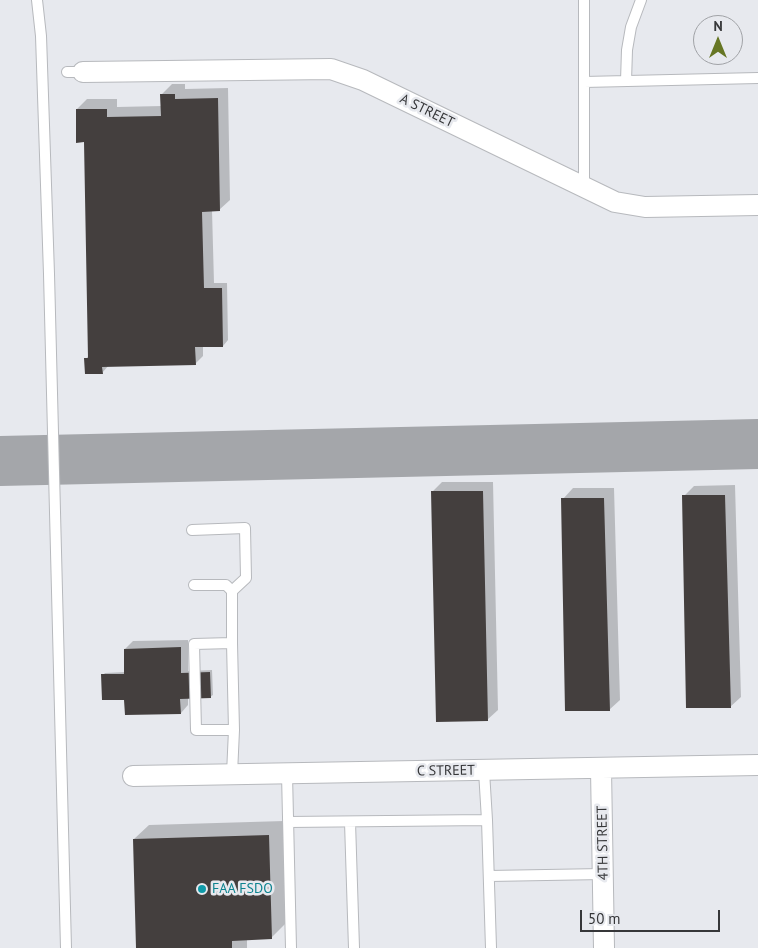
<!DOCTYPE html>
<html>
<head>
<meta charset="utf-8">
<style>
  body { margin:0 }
  #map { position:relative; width:758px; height:948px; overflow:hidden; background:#e7e9ee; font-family:"PT Sans",sans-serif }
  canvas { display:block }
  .north { position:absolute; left:693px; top:15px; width:50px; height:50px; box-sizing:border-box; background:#e7e9ee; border:1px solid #a0a2a6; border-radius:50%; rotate:0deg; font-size:14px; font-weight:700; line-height:20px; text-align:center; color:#363739 }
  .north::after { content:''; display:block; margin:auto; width:18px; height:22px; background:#667624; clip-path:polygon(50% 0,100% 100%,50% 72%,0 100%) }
  .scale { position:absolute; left:580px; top:910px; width:140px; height:22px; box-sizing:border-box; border:2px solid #363739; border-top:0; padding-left:6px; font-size:15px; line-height:18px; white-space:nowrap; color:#363739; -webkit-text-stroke:4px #e7e9ee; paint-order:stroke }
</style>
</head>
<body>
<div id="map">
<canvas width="758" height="948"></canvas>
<div class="north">N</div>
<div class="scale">50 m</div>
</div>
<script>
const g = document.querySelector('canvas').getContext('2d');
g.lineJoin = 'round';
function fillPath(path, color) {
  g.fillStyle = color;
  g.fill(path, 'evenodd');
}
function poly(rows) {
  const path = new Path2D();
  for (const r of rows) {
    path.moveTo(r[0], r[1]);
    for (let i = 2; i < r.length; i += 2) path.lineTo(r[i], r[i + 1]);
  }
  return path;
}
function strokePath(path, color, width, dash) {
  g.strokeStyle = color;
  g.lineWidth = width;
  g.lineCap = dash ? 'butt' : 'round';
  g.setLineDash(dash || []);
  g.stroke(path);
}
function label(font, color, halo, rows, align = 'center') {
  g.font = font + ' "PT Sans",sans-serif';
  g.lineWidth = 5;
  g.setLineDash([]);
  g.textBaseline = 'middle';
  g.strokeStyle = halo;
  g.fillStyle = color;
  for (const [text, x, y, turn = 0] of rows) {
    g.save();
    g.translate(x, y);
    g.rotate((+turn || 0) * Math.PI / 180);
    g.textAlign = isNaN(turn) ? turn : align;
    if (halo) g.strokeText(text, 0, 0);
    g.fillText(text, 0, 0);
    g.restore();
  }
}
fillPath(poly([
  [172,84,185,84,185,89,228,88,230,200,219,210,212,210,214,283,227,283,228,340,223,346,203,346,203,356,195,364,109,365,102,373,86,359,89,355,85,141,77,109,87,99,117,99,117,107,162,106,161,95],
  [442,482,493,482,498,710,487,720,432,492],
  [735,485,741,697,730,707,684,496,694,486],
  [573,488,614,488,620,700,609,710,563,499],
  [188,640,188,671,212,670,213,695,210,697,188,698,188,705,181,713,126,696,103,675,105,673,126,672,125,649,133,641],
  [284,821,286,923,271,938,247,939,247,948,137,948,134,839,149,825]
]), '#0003');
strokePath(poly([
  [0,461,758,444]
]), '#a4a6aa', 50);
fillPath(poly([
  [160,94,175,94,175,99,218,98,220,211,202,212,204,288,222,288,223,347,195,347,196,365,102,367,103,374,85,374,84,358,88,358,84,142,76,143,76,109,107,109,107,117,161,116],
  [431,491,483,491,488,721,436,722],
  [682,495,725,495,731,708,686,708],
  [561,498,604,498,610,711,565,711],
  [181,647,181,673,210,672,211,698,180,699,181,714,125,715,124,700,102,700,101,674,124,674,124,649],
  [269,835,272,939,232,941,232,948,136,948,133,839]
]), '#443f3e');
const lane = poly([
  [37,0,41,36,49,274,66,948],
  [584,0,584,189],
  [67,72,83,72],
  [626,81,627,50,631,27,641,0],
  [584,82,758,78],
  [192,530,245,528,246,578,232,591,232,643],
  [194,585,226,585,232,591],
  [484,771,487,820],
  [232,774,234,730,196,730,194,644,232,643,234,730],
  [287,774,291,948],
  [288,822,487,820,491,948],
  [350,822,354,948],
  [489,876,603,874]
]);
const street = poly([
  [83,72,331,69,363,80,615,202,645,207,758,205],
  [601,769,604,948],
  [133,776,758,765]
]);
strokePath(lane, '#b7b9bd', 12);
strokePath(street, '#b7b9bd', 22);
strokePath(lane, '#fff', 10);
strokePath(street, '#fff', 20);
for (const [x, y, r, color] of [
  [202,889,5,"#0f9aa8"]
]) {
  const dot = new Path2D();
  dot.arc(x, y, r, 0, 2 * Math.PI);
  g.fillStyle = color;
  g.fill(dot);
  strokePath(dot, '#e7e9ee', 2);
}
label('14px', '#363739', '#e7e9ee', [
  ["A STREET",427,111,26],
  ["C STREET",446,771,-1],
  ["4TH STREET",603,843,-91]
]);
label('14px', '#0d838f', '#e7e9ee', [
  ["FAA FSDO",212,889]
], 'left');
</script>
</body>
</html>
